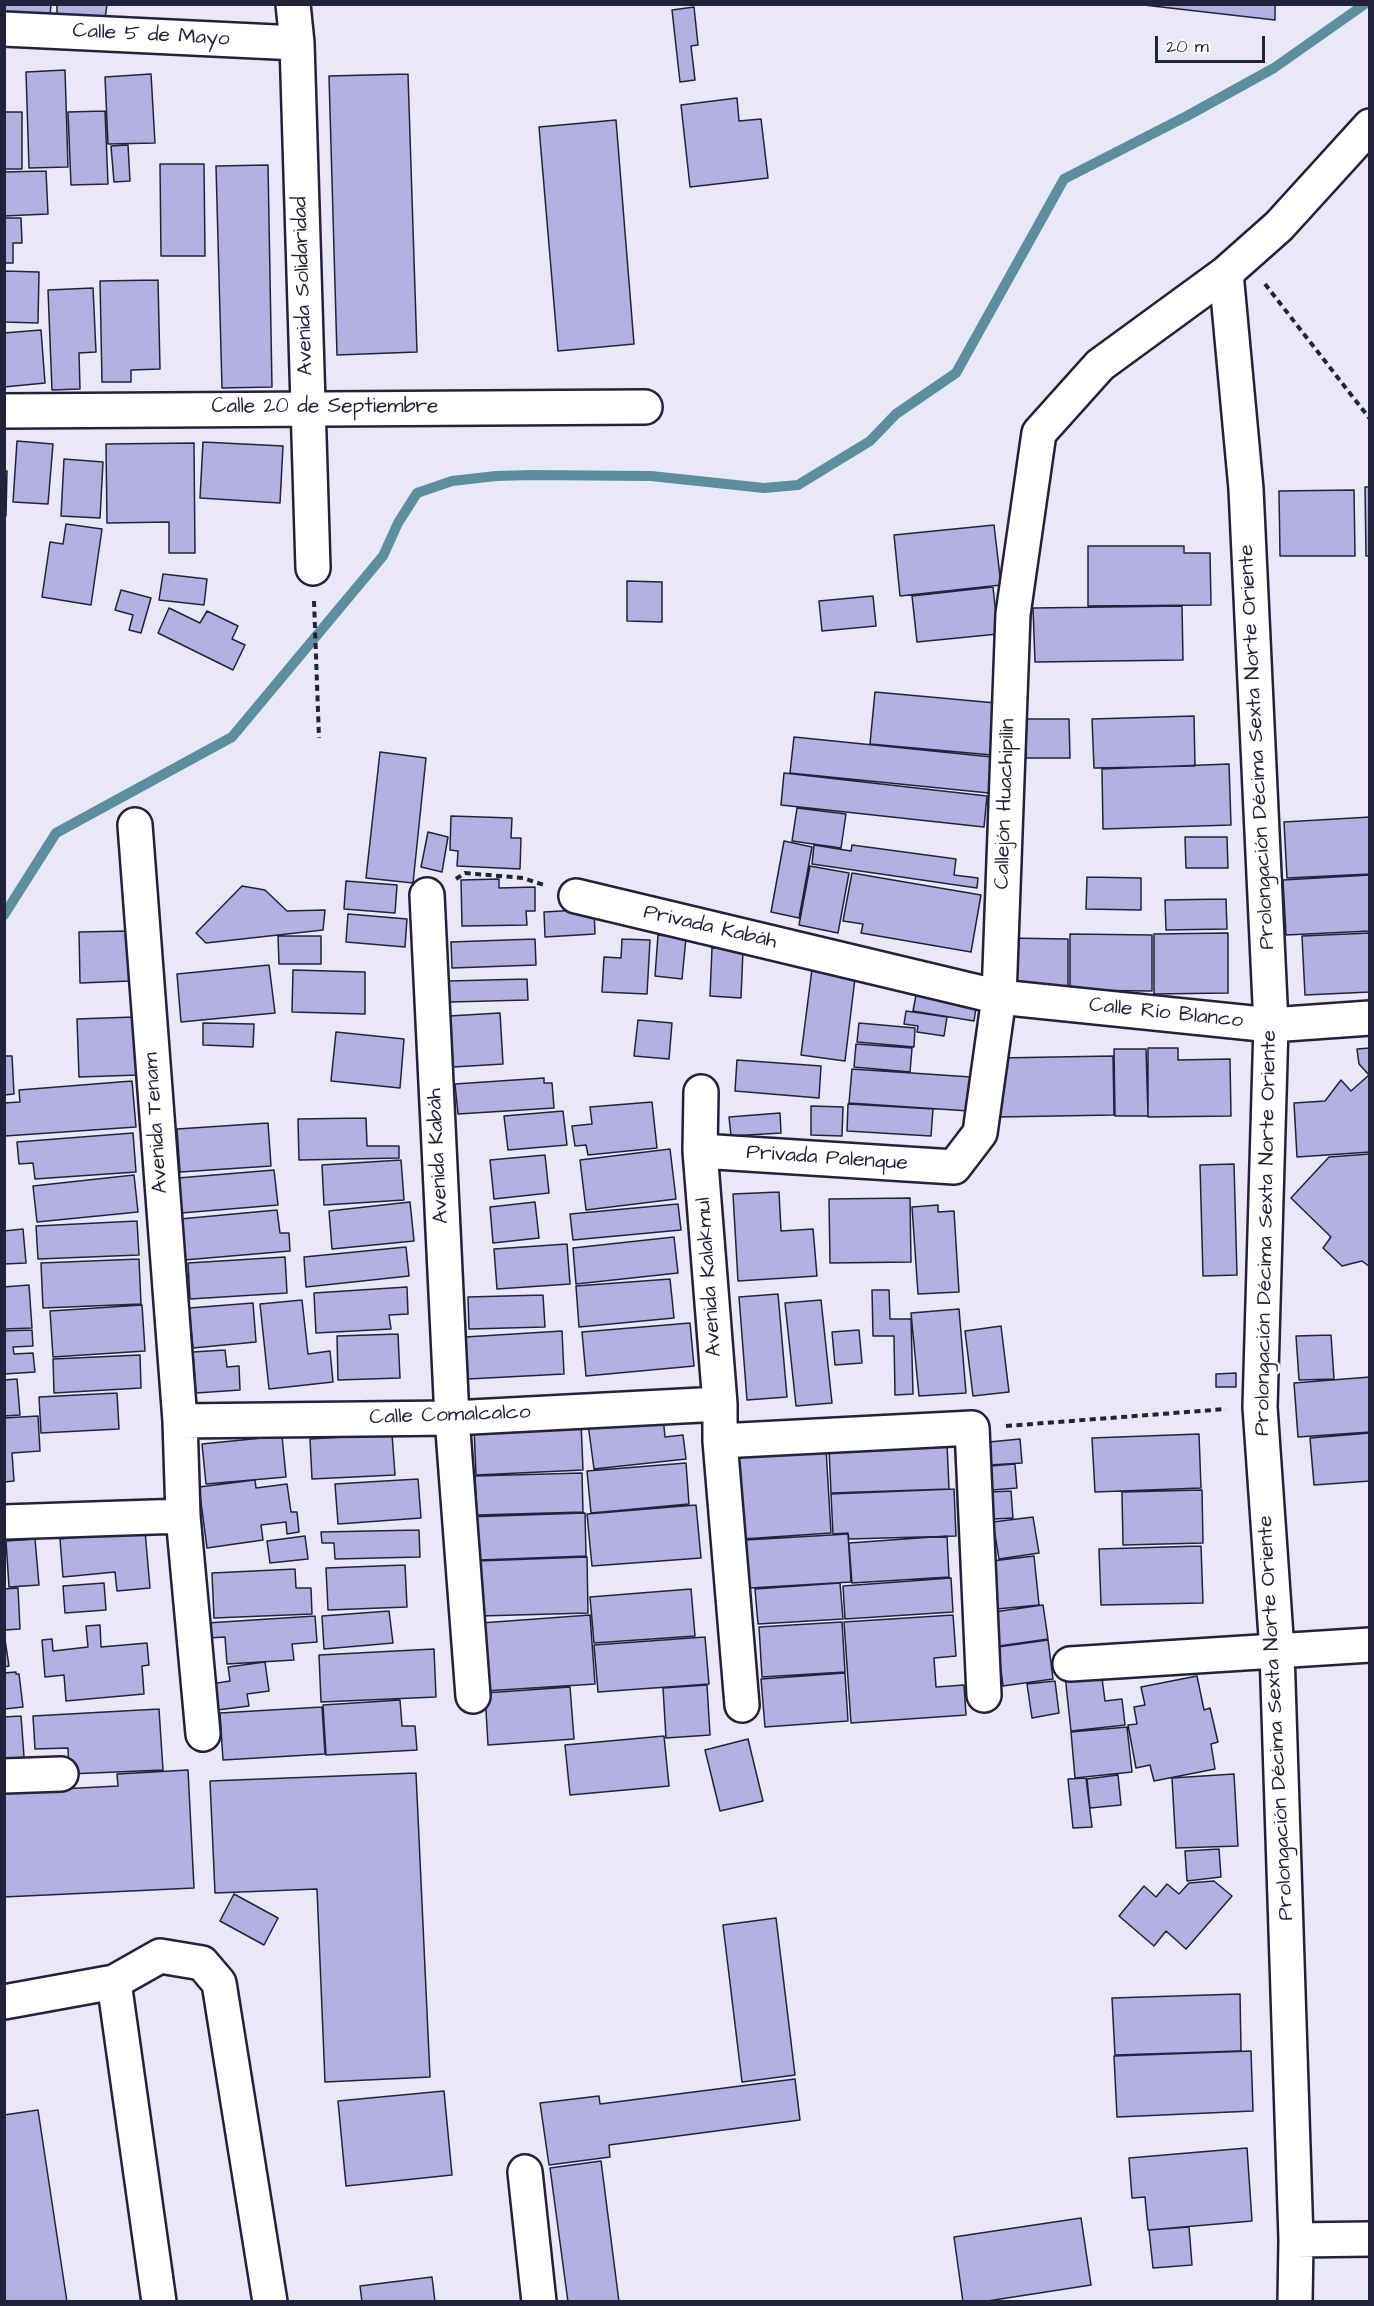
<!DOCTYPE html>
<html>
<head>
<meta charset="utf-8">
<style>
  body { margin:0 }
  #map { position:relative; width:1374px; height:2306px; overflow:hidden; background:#e8e8f6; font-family:"Architects Daughter",sans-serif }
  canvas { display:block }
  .frame { position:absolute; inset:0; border:6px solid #22223b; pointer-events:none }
  .scale { position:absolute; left:1155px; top:36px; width:110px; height:27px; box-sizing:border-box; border:3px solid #22223b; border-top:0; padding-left:8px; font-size:18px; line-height:21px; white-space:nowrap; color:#22223b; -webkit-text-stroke:4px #fff; paint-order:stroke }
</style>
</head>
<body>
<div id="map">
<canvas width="1374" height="2306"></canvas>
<div class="frame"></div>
<div class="scale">20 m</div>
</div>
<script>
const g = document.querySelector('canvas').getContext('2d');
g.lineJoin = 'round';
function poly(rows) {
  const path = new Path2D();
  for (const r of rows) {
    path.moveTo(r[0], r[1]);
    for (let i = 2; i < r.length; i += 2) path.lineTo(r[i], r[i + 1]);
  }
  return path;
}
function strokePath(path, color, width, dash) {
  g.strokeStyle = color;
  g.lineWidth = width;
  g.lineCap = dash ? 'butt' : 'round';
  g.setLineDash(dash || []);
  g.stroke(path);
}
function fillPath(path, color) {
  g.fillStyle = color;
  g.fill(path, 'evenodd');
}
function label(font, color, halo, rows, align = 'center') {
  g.font = font + ' "Architects Daughter",sans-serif';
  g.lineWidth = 5;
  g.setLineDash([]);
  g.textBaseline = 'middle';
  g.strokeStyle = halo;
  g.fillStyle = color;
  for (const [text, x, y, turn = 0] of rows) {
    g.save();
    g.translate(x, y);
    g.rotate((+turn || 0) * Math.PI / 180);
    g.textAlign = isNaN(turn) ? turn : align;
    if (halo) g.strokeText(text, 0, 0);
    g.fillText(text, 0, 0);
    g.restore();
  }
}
strokePath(poly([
  [4,915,56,833,232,737,383,556,398,523,417,493,452,481,496,476,531,475,651,476,764,488,798,485,870,441,896,414,956,373,1064,179,1187,116,1274,68,1365,4]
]), '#5d8e9d', 10);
const building = poly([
  [5,4,51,4,50,16,5,14,5,4],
  [57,4,107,4,105,20,57,16,57,4],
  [1135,4,1275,4,1275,20,1135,4],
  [694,7,698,45,691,46,695,80,680,82,672,10,694,7],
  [65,70,68,167,29,168,26,72,65,70],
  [151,74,155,143,108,144,105,77,151,74],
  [408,74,417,352,337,355,329,76,408,74],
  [737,98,739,121,761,119,768,178,690,187,681,105,737,98],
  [105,111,108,184,71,185,68,112,105,111],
  [4,112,22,112,22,169,4,169,4,112],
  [616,120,634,344,558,351,539,127,616,120],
  [128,145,130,181,114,182,111,146,128,145],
  [160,164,204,164,205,256,161,256,160,164],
  [268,165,272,387,222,388,216,166,268,165],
  [46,171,48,214,4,216,4,172,46,171],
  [4,218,21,218,22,243,13,243,13,263,4,263,4,218],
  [4,271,39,272,38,323,4,322,4,271],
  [158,280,160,369,131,370,131,382,102,382,100,281,158,280],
  [93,288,96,352,79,353,80,389,52,390,48,290,93,288],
  [41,330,45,383,4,387,4,333,41,330],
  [17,441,53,444,48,504,13,502,17,441],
  [203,442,283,446,280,503,200,498,203,442],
  [194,443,195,553,169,553,169,522,107,523,106,444,194,443],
  [64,459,103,462,100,518,61,516,64,459],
  [4,471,7,471,6,516,4,515,4,471],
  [1365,487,1370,487,1370,556,1366,556,1365,487],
  [1354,490,1355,556,1280,556,1279,491,1354,490],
  [66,524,102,529,91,605,42,597,50,542,63,544,66,524],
  [994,525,1001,585,900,596,894,535,994,525],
  [1088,546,1184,546,1184,553,1210,553,1211,605,1088,606,1088,546],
  [163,574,207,579,204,605,159,600,163,574],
  [627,581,662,582,662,622,627,621,627,581],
  [993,587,998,634,917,642,912,596,993,587],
  [121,590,151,598,141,633,129,630,133,615,115,610,121,590],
  [873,596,876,626,822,631,819,601,873,596],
  [1182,606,1183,660,1035,662,1033,608,1182,606],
  [169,608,200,623,207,611,238,626,232,639,245,645,233,670,158,633,169,608],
  [875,692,996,703,992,755,870,744,875,692],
  [1194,716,1195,766,1094,768,1092,719,1194,716],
  [1026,719,1069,719,1070,758,1026,758,1026,719],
  [794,737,992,757,989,793,790,773,794,737],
  [380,752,426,758,413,883,366,878,380,752],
  [1229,764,1231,825,1103,829,1102,769,1229,764],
  [784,773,987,796,984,827,781,805,784,773],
  [797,808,846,814,841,848,792,841,797,808],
  [451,816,512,818,511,838,521,838,520,869,457,866,458,851,450,850,451,816],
  [1370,817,1370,874,1287,878,1284,822,1370,817],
  [428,832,448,837,442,872,421,867,428,832],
  [1185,837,1227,837,1228,868,1186,868,1185,837],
  [784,841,812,847,799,918,771,912,784,841],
  [814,845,851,851,852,845,956,859,954,875,978,878,977,888,812,864,814,845],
  [810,866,849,873,838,933,799,925,810,866],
  [852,873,981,895,971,952,861,933,863,924,843,921,852,873],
  [1370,875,1370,931,1286,935,1283,880,1370,875],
  [1087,877,1141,878,1141,910,1086,909,1087,877],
  [499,879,499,888,535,887,535,911,526,911,527,925,462,926,461,880,499,879],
  [346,881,397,885,395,913,344,909,346,881],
  [242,886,265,890,287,911,325,910,323,930,206,943,196,933,242,886],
  [1226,899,1227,929,1166,930,1165,900,1226,899],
  [594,909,595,934,545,937,544,912,594,909],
  [348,914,407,919,405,947,346,942,348,914],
  [129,931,130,981,80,983,79,932,129,931],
  [1228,933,1228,993,1154,994,1154,934,1228,933],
  [1370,933,1370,992,1305,995,1302,936,1370,933],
  [1070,934,1152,935,1152,991,1070,990,1070,934],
  [658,935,686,938,682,979,655,976,658,935],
  [278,936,321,936,321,964,279,964,278,936],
  [1005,938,1068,939,1068,994,1004,993,1005,938],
  [535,939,536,965,452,968,451,942,535,939],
  [622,939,650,940,647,994,602,992,604,957,621,958,622,939],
  [712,948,743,950,741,998,710,996,712,948],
  [269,965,275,1013,181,1022,177,974,269,965],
  [812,969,856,970,845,1061,801,1055,812,969],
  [293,970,365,972,365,1014,292,1012,293,970],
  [527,979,528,1000,450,1002,449,981,527,979],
  [918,985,978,995,974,1021,913,1011,918,985],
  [906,1011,947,1017,944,1036,917,1032,918,1026,904,1024,906,1011],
  [500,1013,503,1064,453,1067,449,1016,500,1013],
  [135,1017,138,1075,79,1077,77,1019,135,1017],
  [638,1020,672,1023,669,1059,634,1056,638,1020],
  [203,1023,254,1024,253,1047,203,1045,203,1023],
  [859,1023,915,1028,914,1047,857,1042,859,1023],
  [336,1032,404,1039,400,1088,331,1081,336,1032],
  [856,1044,912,1048,910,1072,854,1067,856,1044],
  [1148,1048,1178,1048,1178,1060,1230,1059,1231,1116,1148,1117,1148,1048],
  [1370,1048,1370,1152,1297,1157,1294,1103,1325,1101,1341,1080,1351,1091,1369,1075,1359,1064,1357,1049,1370,1048],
  [1114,1049,1146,1049,1148,1116,1115,1116,1114,1049],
  [4,1056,12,1056,14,1094,4,1095,4,1056],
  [1113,1056,1114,1115,998,1117,997,1058,1113,1056],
  [737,1060,821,1066,819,1098,735,1091,737,1060],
  [852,1069,971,1077,969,1111,849,1103,852,1069],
  [544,1078,544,1083,552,1083,554,1108,458,1114,455,1084,544,1078],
  [132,1081,136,1127,5,1136,4,1103,20,1102,19,1090,132,1081],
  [652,1102,657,1148,588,1155,586,1145,575,1146,572,1126,592,1124,590,1107,652,1102],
  [848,1104,933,1109,931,1136,847,1131,848,1104],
  [811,1106,843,1107,842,1136,811,1135,811,1106],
  [563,1111,567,1145,508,1150,504,1116,563,1111],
  [780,1113,781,1133,731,1136,729,1117,780,1113],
  [366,1118,367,1146,399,1146,399,1158,299,1160,298,1119,366,1118],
  [268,1123,271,1166,180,1172,177,1129,268,1123],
  [133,1133,136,1172,35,1179,33,1163,19,1164,17,1142,133,1133],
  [670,1149,676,1199,586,1210,580,1160,670,1149],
  [1370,1154,1370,1267,1362,1261,1342,1266,1323,1248,1331,1237,1291,1198,1329,1157,1370,1154],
  [545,1155,549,1193,494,1199,490,1160,545,1155],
  [401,1160,404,1200,324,1205,322,1165,401,1160],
  [1234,1164,1237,1275,1203,1276,1200,1165,1234,1164],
  [274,1170,278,1205,181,1213,178,1178,274,1170],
  [134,1175,138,1212,37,1222,33,1186,134,1175],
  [779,1192,781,1231,813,1229,817,1276,738,1281,733,1194,779,1192],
  [910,1198,911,1262,830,1263,829,1199,910,1198],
  [410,1202,414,1241,332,1249,329,1211,410,1202],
  [535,1202,539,1238,493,1243,490,1207,535,1202],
  [678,1204,681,1230,573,1240,570,1214,678,1204],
  [938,1205,938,1212,954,1211,959,1292,918,1294,912,1207,938,1205],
  [277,1210,280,1233,289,1233,290,1251,184,1260,180,1219,277,1210],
  [137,1221,139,1255,38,1259,36,1226,137,1221],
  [23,1229,26,1263,4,1264,4,1231,23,1229],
  [674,1237,678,1273,576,1284,573,1248,674,1237],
  [567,1244,570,1284,497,1289,494,1249,567,1244],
  [406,1247,409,1276,306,1287,304,1257,406,1247],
  [285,1257,287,1293,190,1299,188,1263,285,1257],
  [139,1259,141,1304,43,1308,41,1263,139,1259],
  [670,1279,674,1318,579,1327,576,1286,670,1279],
  [29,1285,32,1328,4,1329,4,1287,29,1285],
  [407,1287,408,1314,389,1315,391,1329,316,1333,314,1293,407,1287],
  [872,1290,889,1290,890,1319,911,1319,913,1394,895,1395,894,1336,873,1336,872,1290],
  [778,1294,787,1397,747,1400,739,1297,778,1294],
  [543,1295,545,1327,469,1329,468,1297,543,1295],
  [302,1300,308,1354,330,1351,333,1382,269,1389,260,1304,302,1300],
  [821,1300,832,1403,796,1406,785,1303,821,1300],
  [253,1303,256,1342,193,1348,189,1308,253,1303],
  [142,1305,145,1351,53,1357,50,1311,142,1305],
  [959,1309,966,1393,919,1396,911,1313,959,1309],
  [690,1323,694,1366,586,1376,582,1332,690,1323],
  [1001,1326,1009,1392,973,1396,965,1331,1001,1326],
  [32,1330,33,1346,13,1347,14,1354,33,1353,35,1372,4,1374,4,1331,32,1330],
  [859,1330,862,1363,835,1365,832,1332,859,1330],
  [562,1331,564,1374,468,1379,465,1337,562,1331],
  [398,1334,400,1378,338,1380,337,1336,398,1334],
  [1331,1335,1334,1379,1299,1380,1296,1336,1331,1335],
  [225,1350,227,1367,239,1366,240,1390,196,1393,193,1352,225,1350],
  [140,1355,141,1388,54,1393,53,1359,140,1355],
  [1236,1373,1236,1387,1216,1387,1216,1374,1236,1373],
  [1370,1377,1370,1432,1298,1437,1294,1383,1370,1377],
  [17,1379,20,1415,4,1416,4,1380,17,1379],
  [117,1393,119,1429,41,1433,39,1397,117,1393],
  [38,1416,40,1451,12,1453,14,1481,4,1482,4,1418,38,1416],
  [663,1416,665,1437,683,1435,686,1459,594,1469,588,1424,663,1416],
  [581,1423,583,1470,476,1475,474,1427,581,1423],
  [1370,1433,1370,1481,1314,1485,1310,1438,1370,1433],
  [392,1434,395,1475,312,1479,310,1439,392,1434],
  [1199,1434,1201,1488,1095,1492,1092,1438,1199,1434],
  [282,1436,286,1477,206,1484,202,1444,282,1436],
  [1020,1439,1022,1463,990,1465,989,1442,1020,1439],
  [947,1444,949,1489,831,1493,829,1448,947,1444],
  [826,1449,831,1533,743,1539,738,1454,826,1449],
  [686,1463,689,1504,591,1513,587,1471,686,1463],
  [1015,1464,1017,1488,992,1490,990,1466,1015,1464],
  [582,1473,583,1512,477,1515,475,1476,582,1473],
  [418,1479,421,1518,338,1524,335,1484,418,1479],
  [255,1480,256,1488,287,1484,291,1512,297,1512,299,1532,287,1534,286,1522,261,1525,263,1540,207,1548,199,1487,255,1480],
  [954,1489,956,1536,849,1539,848,1533,833,1534,831,1494,954,1489],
  [1202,1490,1203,1543,1123,1545,1122,1492,1202,1490],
  [1011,1491,1013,1518,993,1519,991,1492,1011,1491],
  [696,1505,701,1558,592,1566,587,1514,696,1505],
  [585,1513,586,1556,479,1560,478,1546,466,1546,465,1517,585,1513],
  [1033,1517,1039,1553,999,1559,993,1522,1033,1517],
  [419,1530,420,1557,335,1559,334,1543,322,1543,321,1532,419,1530],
  [145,1531,150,1588,117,1591,115,1572,63,1577,60,1539,145,1531],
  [848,1534,851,1582,750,1588,746,1540,848,1534],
  [305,1536,308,1559,270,1563,267,1541,305,1536],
  [947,1536,949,1577,852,1583,849,1543,947,1536],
  [35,1539,39,1585,9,1587,6,1541,35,1539],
  [1201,1546,1203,1603,1101,1605,1099,1549,1201,1546],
  [1034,1556,1039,1605,997,1609,992,1561,1034,1556],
  [587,1557,588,1613,480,1616,477,1561,587,1557],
  [405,1565,407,1607,328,1610,326,1568,405,1565],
  [295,1569,296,1588,311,1588,312,1614,214,1618,212,1573,295,1569],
  [951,1578,953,1612,845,1619,843,1586,951,1578],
  [104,1583,106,1610,65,1613,63,1586,104,1583],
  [840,1583,843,1619,758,1624,755,1589,840,1583],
  [18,1588,20,1629,4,1630,4,1589,18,1588],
  [691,1589,695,1636,594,1643,590,1597,691,1589],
  [1043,1605,1048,1639,999,1646,994,1612,1043,1605],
  [389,1611,393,1643,324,1649,322,1616,389,1611],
  [590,1615,595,1684,485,1691,481,1623,590,1615],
  [953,1615,956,1656,934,1658,936,1687,964,1685,966,1715,851,1723,844,1622,953,1615],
  [315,1616,317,1642,292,1644,294,1660,227,1664,225,1637,208,1638,207,1623,315,1616],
  [842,1622,845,1672,762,1677,759,1627,842,1622],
  [100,1625,101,1647,147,1643,149,1665,142,1666,144,1694,66,1701,64,1675,45,1677,42,1640,52,1639,53,1651,88,1647,86,1626,100,1625],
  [4,1633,9,1666,4,1667,4,1633],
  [705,1637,709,1684,598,1692,594,1645,705,1637],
  [1048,1640,1053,1679,1003,1686,998,1647,1048,1640],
  [434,1649,436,1697,321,1702,319,1655,434,1649],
  [265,1662,269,1691,247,1694,249,1706,209,1711,205,1685,230,1681,228,1667,265,1662],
  [1101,1671,1105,1701,1122,1699,1125,1725,1071,1731,1065,1675,1101,1671],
  [16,1672,16,1674,19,1674,23,1707,4,1709,4,1673,16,1672],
  [845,1673,848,1721,765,1727,761,1679,845,1673],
  [1197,1676,1204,1710,1210,1708,1218,1742,1211,1744,1215,1769,1154,1781,1150,1765,1136,1768,1128,1725,1137,1724,1134,1707,1145,1705,1141,1687,1197,1676],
  [1055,1681,1059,1713,1032,1718,1027,1684,1055,1681],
  [707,1685,710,1735,666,1738,663,1688,707,1685],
  [570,1687,574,1739,488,1745,485,1693,570,1687],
  [400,1700,402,1726,415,1726,417,1750,326,1755,323,1705,400,1700],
  [322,1707,325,1754,223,1760,220,1713,322,1707],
  [159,1709,163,1770,69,1774,68,1748,35,1749,33,1716,159,1709],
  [21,1716,25,1770,4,1772,4,1717,21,1716],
  [1127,1727,1132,1772,1075,1778,1071,1732,1127,1727],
  [664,1736,669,1786,570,1795,565,1745,664,1736],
  [748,1739,763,1801,720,1811,705,1750,748,1739],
  [188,1770,194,1888,4,1897,4,1792,118,1786,117,1774,188,1770],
  [416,1773,430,2077,325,2082,317,1889,215,1893,210,1781,416,1773],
  [1234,1774,1238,1846,1176,1848,1172,1778,1234,1774],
  [1118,1775,1121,1805,1090,1808,1087,1779,1118,1775],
  [1086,1778,1092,1827,1073,1828,1068,1779,1086,1778],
  [1219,1849,1221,1877,1187,1881,1185,1851,1219,1849],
  [1214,1881,1232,1896,1186,1949,1166,1931,1154,1946,1119,1916,1144,1886,1156,1897,1167,1884,1179,1894,1189,1883,1214,1881],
  [234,1894,278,1918,264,1945,220,1921,234,1894],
  [776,1918,795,2075,742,2082,723,1925,776,1918],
  [1240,1994,1241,2051,1115,2055,1112,1998,1240,1994],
  [1251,2051,1253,2111,1117,2117,1114,2056,1251,2051],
  [795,2079,800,2120,609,2145,610,2157,549,2165,540,2103,599,2096,600,2104,795,2079],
  [444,2091,452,2175,346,2186,338,2101,444,2091],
  [38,2110,67,2302,4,2302,4,2115,38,2110],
  [1247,2148,1252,2221,1148,2230,1145,2197,1132,2198,1129,2158,1247,2148],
  [601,2161,619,2302,568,2302,550,2168,601,2161],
  [1081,2218,1091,2285,981,2302,963,2302,954,2237,1081,2218],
  [1189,2227,1192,2265,1153,2268,1149,2230,1189,2227],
  [432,2277,435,2302,362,2302,360,2286,432,2277]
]);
fillPath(building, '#b3b1e2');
strokePath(building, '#22223b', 1.5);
const minor = poly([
  [293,4,297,43,313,568],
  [4,29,297,43],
  [1226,273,1246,489,1271,1025,1260,1407,1277,1651,1296,2240,1295,2302],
  [4,411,645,407],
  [135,825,180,1421,183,1516,203,1734],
  [427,895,452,1418,473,1696],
  [576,896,999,997,1271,1025,1370,1018],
  [701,1092,700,1151,720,1404,720,1441,742,1705],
  [700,1151,954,1167,980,1133,999,997,1013,614,1039,433,1100,365,1226,273,1279,226,1370,126],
  [180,1421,452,1418,720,1404],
  [720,1441,972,1428,984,1695],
  [4,1522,183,1516],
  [1070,1664,1370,1645],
  [4,1776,61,1774],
  [4,2002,114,1982],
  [525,2172,539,2302],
  [1296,2240,1370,2239],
  [159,2302,114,1982,160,1956,202,1963,219,1983,270,2302]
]);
strokePath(minor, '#22223b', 38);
strokePath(poly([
  [1265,284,1370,419],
  [314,601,319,738],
  [456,879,465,873,523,878,544,885],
  [1006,1426,1226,1409]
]), '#22223b', 4, [6, 4.5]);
strokePath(minor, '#fff', 33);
label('21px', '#22223b', '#fff', [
  ["Calle 5 de Mayo",151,36,3],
  ["Avenida Solidaridad",304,286,-92],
  ["Calle 20 de Septiembre",325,408],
  ["Prolongación Décima Sexta Norte Oriente",1258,747,-93],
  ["Callejón Huachipilin",1006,804,-88],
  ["Privada Kabáh",710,928,13],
  ["Calle Río Blanco",1166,1014,6],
  ["Avenida Tenam",157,1123,-94],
  ["Avenida Kabáh",439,1156,-93],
  ["Privada Palenque",827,1159,4],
  ["Prolongación Décima Sexta Norte Oriente",1267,1233,-89],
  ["Avenida Kalakmul",710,1277,-94],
  ["Calle Comalcalco",450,1416,-2],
  ["Prolongación Décima Sexta Norte Oriente",1277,1718,-93]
]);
</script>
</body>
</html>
